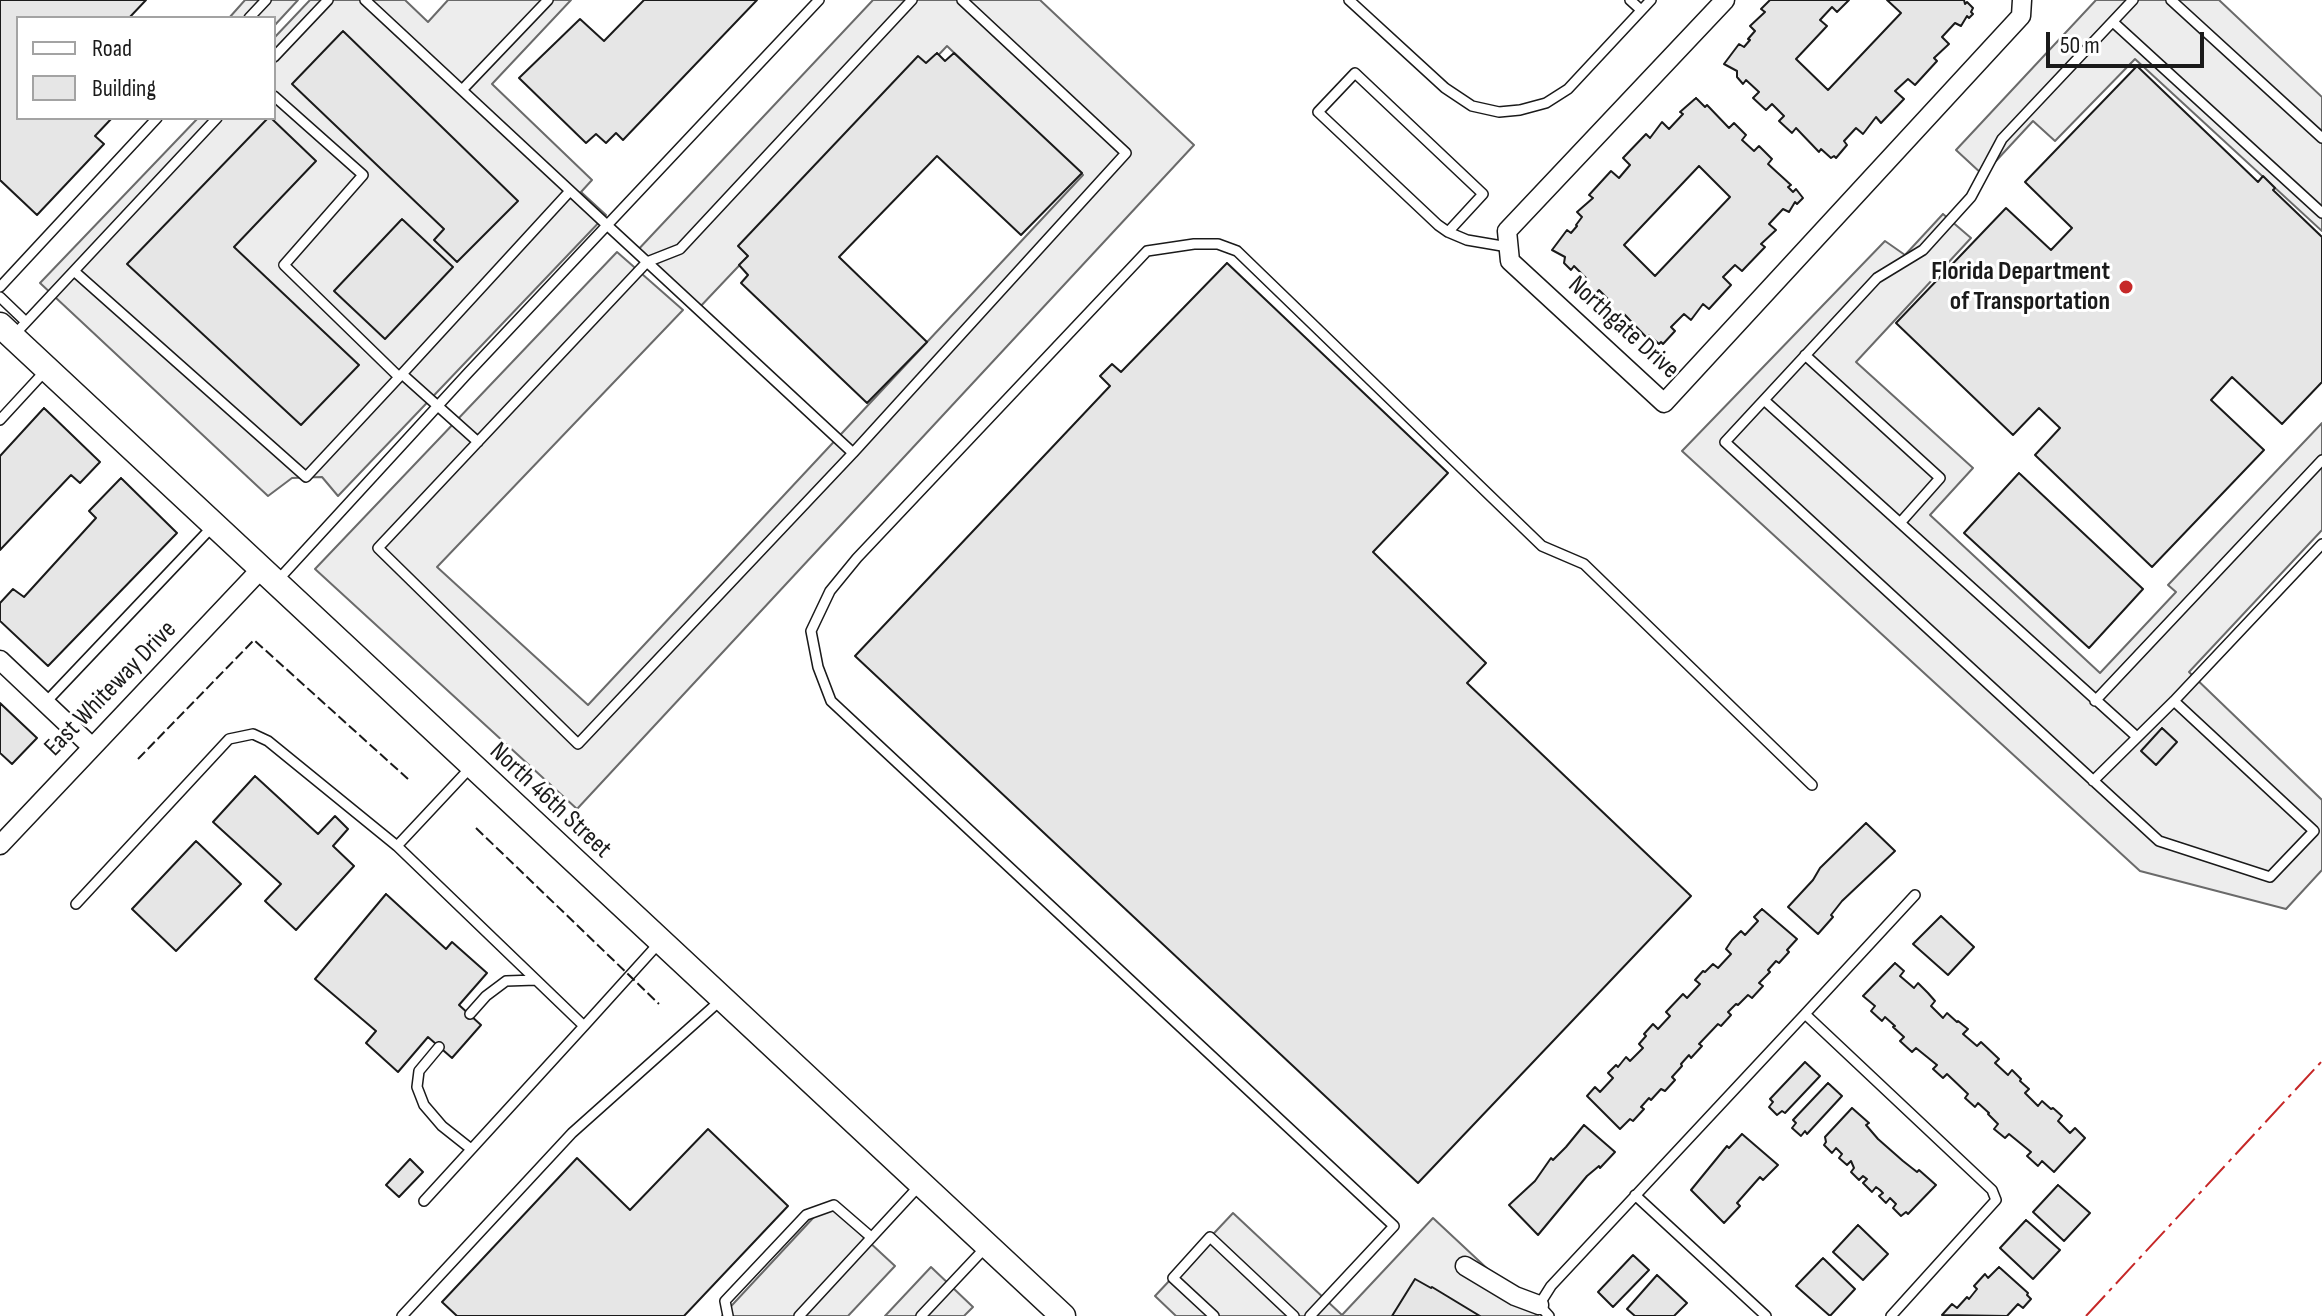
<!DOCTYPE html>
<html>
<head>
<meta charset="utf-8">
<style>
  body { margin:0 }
  #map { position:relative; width:2322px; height:1316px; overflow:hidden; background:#fff; font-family:"Sofia Sans Condensed",sans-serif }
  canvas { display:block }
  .legend { position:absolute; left:16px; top:16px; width:260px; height:104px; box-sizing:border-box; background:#fff; border:2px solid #a3a3a3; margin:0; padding:10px 14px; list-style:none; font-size:24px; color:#1a1a1a }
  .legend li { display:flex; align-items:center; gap:16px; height:40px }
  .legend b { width:40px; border:2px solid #a3a3a3 }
  .scale { position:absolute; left:2046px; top:32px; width:158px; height:36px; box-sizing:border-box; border:4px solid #1a1a1a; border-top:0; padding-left:10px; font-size:24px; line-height:28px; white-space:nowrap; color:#1a1a1a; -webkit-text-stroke:6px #fff; paint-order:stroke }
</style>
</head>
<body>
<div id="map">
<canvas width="2322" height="1316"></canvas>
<ul class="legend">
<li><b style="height:10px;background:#fff"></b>Road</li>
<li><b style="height:22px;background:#e6e6e6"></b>Building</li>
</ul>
<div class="scale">50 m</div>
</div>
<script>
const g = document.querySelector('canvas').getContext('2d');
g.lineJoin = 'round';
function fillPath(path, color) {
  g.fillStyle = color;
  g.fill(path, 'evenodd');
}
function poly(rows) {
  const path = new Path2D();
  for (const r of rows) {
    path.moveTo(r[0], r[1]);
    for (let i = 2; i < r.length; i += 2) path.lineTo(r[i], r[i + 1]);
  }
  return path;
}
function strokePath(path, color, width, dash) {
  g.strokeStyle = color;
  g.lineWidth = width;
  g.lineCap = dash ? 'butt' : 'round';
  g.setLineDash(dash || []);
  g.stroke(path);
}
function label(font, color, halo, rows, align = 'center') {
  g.font = font + ' "Sofia Sans Condensed",sans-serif';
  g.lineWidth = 6;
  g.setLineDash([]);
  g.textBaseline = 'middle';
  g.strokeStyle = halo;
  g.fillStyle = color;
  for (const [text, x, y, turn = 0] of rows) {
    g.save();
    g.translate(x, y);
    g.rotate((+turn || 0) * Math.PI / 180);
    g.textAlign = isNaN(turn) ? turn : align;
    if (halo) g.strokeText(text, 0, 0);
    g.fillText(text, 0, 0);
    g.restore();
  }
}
const parking = poly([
  [245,0,298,0,274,26,274,18,229,18,245,0],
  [310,0,405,0,428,22,448,0,571,0,492,84,592,180,581,192,606,215,338,496,322,477,292,478,268,496,40,283,198,118,274,118,274,38,310,0],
  [873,0,1040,0,1194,145,577,809,315,569,617,252,683,310,437,567,588,705,1083,175,947,46,698,309,635,253,873,0],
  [2096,0,2219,0,2322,97,2322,231,2135,59,2055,141,2033,121,1983,175,1956,150,2096,0],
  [1943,214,1971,238,1856,362,1973,468,1930,515,2100,673,2176,592,2168,585,2322,423,2322,530,2189,672,2322,800,2322,870,2286,909,2140,871,1682,451,1885,241,1905,255,1943,214],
  [827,1203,895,1266,848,1316,722,1316,827,1203],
  [1233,1213,1342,1315,1433,1218,1538,1316,1176,1316,1155,1296,1233,1213],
  [931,1267,973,1307,964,1316,885,1316,931,1267]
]);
fillPath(parking, '#ededed');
strokePath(parking, '#6a6a6a', 2);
const building = poly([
  [0,0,146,0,129,18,18,18,18,118,112,118,95,136,104,144,37,215,0,180,0,0],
  [644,0,757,0,623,140,616,133,606,143,596,134,586,143,519,78,580,19,604,41,644,0],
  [1770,0,1849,0,1837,12,1832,7,1820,20,1827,26,1796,59,1828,90,1901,13,1887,0,1964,0,1965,4,1967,2,1973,8,1971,12,1973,14,1969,18,1967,16,1961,26,1955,23,1942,37,1949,44,1934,58,1937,61,1915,85,1908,79,1895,91,1904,99,1881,123,1876,117,1863,134,1856,128,1844,141,1847,145,1836,158,1834,156,1831,158,1821,149,1819,152,1796,128,1792,133,1779,121,1784,116,1772,104,1766,110,1753,98,1759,92,1746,80,1743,84,1737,77,1737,71,1724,64,1739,44,1744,47,1750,40,1748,39,1755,31,1750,26,1765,12,1761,9,1770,0],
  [343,31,518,201,457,262,434,240,444,229,292,84,343,31],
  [937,53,945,61,954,53,1082,173,1021,235,937,156,839,257,927,342,867,403,741,283,748,275,739,265,748,256,738,246,918,56,926,63,937,53],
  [2137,66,2258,182,2263,176,2275,188,2273,190,2322,237,2322,382,2282,424,2232,377,2211,400,2264,450,2152,567,2035,455,2060,428,2039,408,2013,435,1896,323,2006,208,2051,250,2072,228,2025,182,2137,66],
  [1696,98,1705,107,1707,105,1729,128,1734,123,1746,135,1742,140,1754,151,1759,146,1772,159,1768,164,1791,185,1788,187,1793,192,1796,189,1803,198,1797,204,1795,202,1789,212,1783,209,1769,224,1776,230,1761,244,1765,247,1742,271,1735,265,1723,277,1731,285,1709,309,1703,304,1691,320,1684,314,1671,327,1675,331,1663,344,1661,342,1659,344,1649,335,1647,338,1624,314,1619,319,1606,307,1611,302,1599,290,1594,296,1581,284,1586,278,1574,266,1571,270,1564,263,1565,257,1552,250,1567,230,1571,233,1577,226,1576,225,1582,217,1577,212,1593,198,1589,195,1611,171,1619,178,1630,165,1623,158,1646,134,1650,138,1662,122,1669,129,1683,114,1680,112,1696,98],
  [1699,166,1730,197,1655,276,1624,245,1699,166],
  [268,118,271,118,316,161,234,247,359,365,301,425,127,264,268,118],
  [402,219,453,267,385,339,334,291,402,219],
  [1227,263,1448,473,1373,552,1486,663,1467,683,1691,896,1418,1183,855,656,1110,386,1100,376,1112,364,1121,372,1227,263],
  [44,408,100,462,80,483,71,475,0,550,0,456,44,408],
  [2019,473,2143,589,2089,648,1964,533,2019,473],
  [121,478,177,533,48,666,0,621,0,603,13,589,24,597,96,518,89,511,121,478],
  [0,703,37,738,12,764,0,753,0,703],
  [2162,728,2177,742,2156,765,2141,751,2162,728],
  [255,776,318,834,335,816,348,829,333,846,354,866,296,930,265,901,281,884,213,822,255,776],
  [1866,823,1895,851,1842,901,1831,915,1833,917,1818,934,1788,907,1813,880,1820,868,1866,823],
  [196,841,241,884,176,951,132,909,196,841],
  [386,894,446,949,452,942,487,973,459,1005,481,1025,452,1058,428,1037,398,1072,366,1043,376,1031,315,979,386,894],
  [1762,909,1797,939,1787,950,1789,952,1779,963,1776,961,1768,970,1770,972,1759,983,1763,986,1752,998,1748,995,1738,1005,1736,1004,1728,1012,1731,1015,1721,1026,1718,1024,1699,1044,1702,1046,1691,1058,1689,1055,1681,1064,1682,1066,1672,1077,1675,1080,1665,1091,1661,1089,1651,1100,1649,1098,1641,1107,1644,1109,1633,1121,1630,1119,1620,1129,1587,1096,1595,1087,1600,1092,1613,1078,1608,1073,1616,1065,1618,1067,1626,1057,1630,1061,1643,1048,1639,1044,1646,1036,1644,1034,1653,1024,1658,1029,1670,1016,1666,1012,1683,994,1687,998,1700,984,1695,980,1703,971,1705,972,1713,964,1718,968,1731,954,1726,949,1732,940,1741,931,1745,935,1758,921,1754,917,1762,909],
  [1941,916,1974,947,1948,975,1913,944,1941,916],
  [1895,963,1904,971,1900,976,1914,988,1918,983,1928,993,1935,1001,1931,1006,1943,1018,1947,1013,1957,1022,1958,1021,1968,1029,1963,1034,1977,1046,1981,1042,1999,1059,1995,1063,2008,1075,2012,1070,2021,1079,2020,1081,2029,1089,2025,1093,2038,1106,2042,1101,2051,1109,2053,1108,2062,1116,2058,1121,2070,1133,2075,1128,2085,1138,2054,1172,2042,1161,2038,1166,2027,1156,2031,1152,2009,1134,2005,1138,1994,1129,1998,1124,1988,1114,1989,1113,1978,1103,1975,1107,1965,1098,1968,1094,1947,1074,1943,1078,1933,1069,1937,1065,1916,1048,1912,1052,1900,1041,1904,1037,1893,1027,1895,1026,1885,1017,1882,1021,1871,1011,1875,1006,1863,996,1895,963],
  [1805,1062,1820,1076,1785,1113,1782,1111,1777,1115,1769,1107,1773,1102,1770,1099,1805,1062],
  [1828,1083,1842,1096,1807,1134,1805,1131,1801,1136,1792,1128,1796,1123,1793,1120,1828,1083],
  [1852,1108,1869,1123,1866,1125,1878,1139,1903,1161,1917,1172,1919,1170,1936,1185,1908,1214,1906,1212,1901,1216,1893,1208,1896,1204,1890,1198,1886,1203,1879,1196,1883,1193,1880,1190,1876,1187,1872,1192,1863,1183,1867,1179,1863,1176,1859,1180,1851,1172,1854,1168,1851,1161,1847,1165,1839,1158,1842,1154,1836,1148,1832,1153,1824,1145,1826,1142,1825,1137,1852,1108],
  [1584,1125,1615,1152,1600,1168,1599,1166,1587,1176,1538,1235,1509,1205,1535,1181,1551,1158,1553,1160,1566,1147,1584,1125],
  [708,1129,788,1206,684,1316,457,1316,442,1302,577,1158,630,1210,708,1129],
  [1742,1134,1778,1165,1763,1180,1760,1177,1737,1203,1740,1206,1724,1223,1691,1190,1727,1146,1729,1148,1742,1134],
  [410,1159,423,1172,399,1197,386,1185,410,1159],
  [2058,1185,2090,1213,2064,1241,2033,1212,2058,1185],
  [2026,1220,2060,1250,2033,1279,2000,1248,2026,1220],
  [1858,1225,1888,1254,1863,1280,1833,1252,1858,1225],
  [1633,1255,1649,1270,1613,1307,1598,1292,1633,1255],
  [1823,1258,1855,1289,1830,1316,1796,1286,1823,1258],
  [1999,1267,2028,1293,2027,1295,2031,1299,2023,1308,2018,1304,2007,1316,1942,1315,1952,1304,1957,1308,1967,1297,1969,1299,1977,1289,1974,1286,1985,1274,1988,1278,1999,1267],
  [1657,1275,1687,1303,1674,1316,1635,1316,1627,1309,1657,1275],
  [1415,1279,1431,1288,1432,1287,1480,1316,1392,1316,1415,1279]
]);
fillPath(building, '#e6e6e6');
strokePath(building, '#1a1a1a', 2);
const service = poly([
  [365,0,608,226,647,262,853,453,578,744,378,548,647,262,680,249,912,0],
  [1349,0,1445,88,1472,106,1499,112,1520,110,1546,103,1568,89,1651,0],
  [1630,0,1641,10],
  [2133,0,2002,139,1971,197,1923,250,1877,278,1725,442,2159,841,2270,877,2314,831,2174,701],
  [2171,0,2322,138],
  [249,18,266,0],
  [2113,22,2322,213],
  [274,57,328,0],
  [462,90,548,0],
  [274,96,363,175,284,265,399,377],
  [1448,232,1483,194,1355,73,1318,112,1438,225,1448,232,1467,240,1508,247],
  [74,271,306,477,402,374,478,442],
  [0,287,157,118],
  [0,297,26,322],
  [15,334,217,118],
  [1805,355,1940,478,1900,523],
  [402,374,570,191],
  [1764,400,2137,737],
  [0,420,47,369],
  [853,453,1126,153,962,0],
  [278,580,467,374,819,0],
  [2095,701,2322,460],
  [46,702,214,525],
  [471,767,397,846,584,1026,660,942],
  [2093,781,2174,701,2322,544],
  [76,904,229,739,253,734,268,741,397,846],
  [470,1014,486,996,506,981,536,980],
  [439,1047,419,1071,417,1087,424,1105,442,1126,471,1149],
  [1635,1195,1766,1316],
  [424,1201,584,1026],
  [402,1316,572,1133,722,999],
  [728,1316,725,1301,806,1215,834,1205,871,1237],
  [799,1316,920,1185],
  [921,1316,985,1248],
  [1214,1316,1173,1278,1210,1237,1294,1316],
  [1310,1316,1394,1226,831,701,818,667,811,631,830,591,857,558,1147,251,1194,244,1218,244,1237,251,1542,546,1584,564,1812,785],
  [1549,1316,1539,1305,1551,1286,1805,1014],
  [1891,1316,1996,1200,1992,1190,1805,1014,1915,895]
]);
const minor = poly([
  [1725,0,1507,231,1510,261,1664,403,2021,16,2022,0],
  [0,660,92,747],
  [0,845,261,569],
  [1465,1266,1515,1296,1539,1305]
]);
const tertiary = poly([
  [0,325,1063,1316]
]);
strokePath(service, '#1a1a1a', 12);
strokePath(minor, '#1a1a1a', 21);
strokePath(tertiary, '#1a1a1a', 27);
strokePath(service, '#fff', 9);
strokePath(minor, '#fff', 18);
strokePath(tertiary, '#fff', 24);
strokePath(poly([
  [138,759,254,640,408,779],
  [476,828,659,1004]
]), '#1a1a1a', 2, [10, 4]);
strokePath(poly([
  [2086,1316,2322,1061]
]), '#c62828', 2, [28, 6, 4, 6]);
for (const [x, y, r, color] of [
  [2126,287,8,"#c62828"]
]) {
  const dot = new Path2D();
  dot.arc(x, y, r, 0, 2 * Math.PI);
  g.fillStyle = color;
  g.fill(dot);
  strokePath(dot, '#fff', 3);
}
label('bold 26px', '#1a1a1a', '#fff', [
  ["Florida Department",2110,272],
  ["of Transportation",2110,302]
], 'right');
label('26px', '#1a1a1a', '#fff', [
  ["Northgate Drive",1623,328,42],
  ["East Whiteway Drive",111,689,-46],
  ["North 46th Street",550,801,43]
]);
</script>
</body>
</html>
